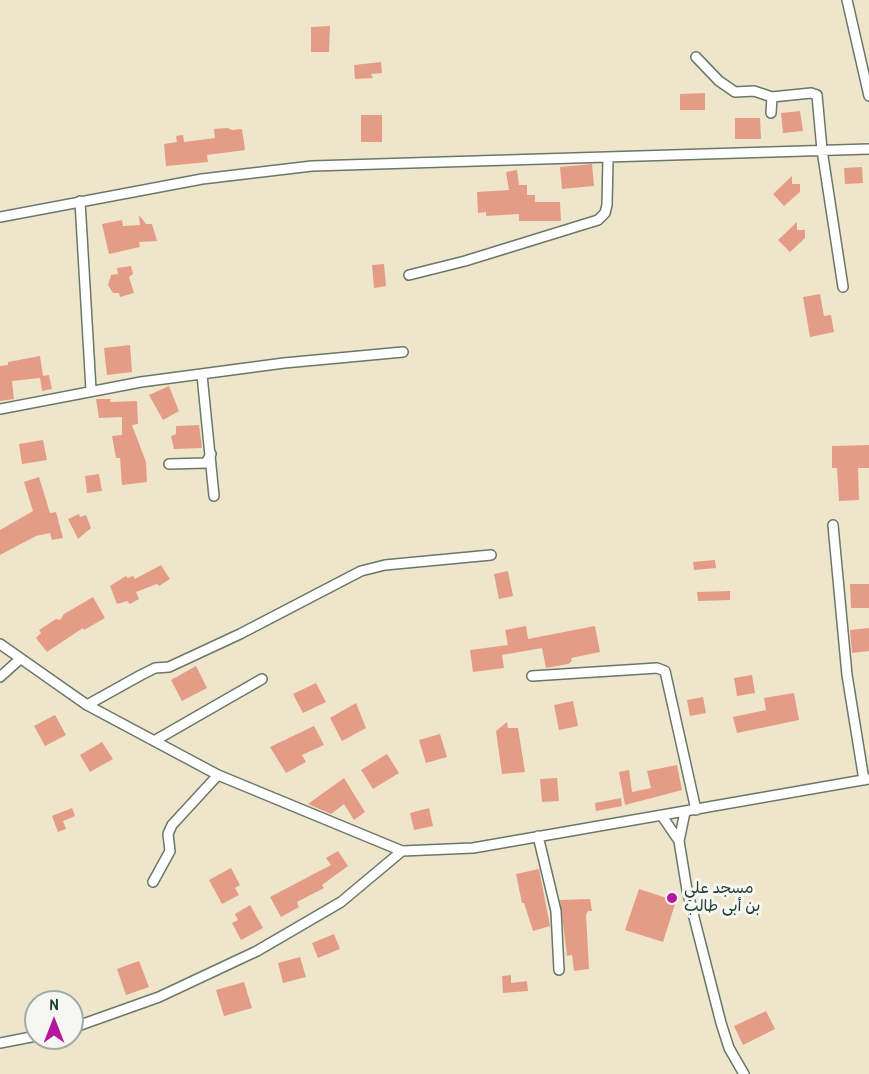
<!DOCTYPE html>
<html>
<head>
<meta charset="utf-8">
<style>
  body { margin:0 }
  #map { position:relative; width:869px; height:1074px; overflow:hidden; background:#efe5cb; font-family:"Patrick Hand",sans-serif }
  canvas { display:block }
  .north { position:absolute; left:24px; top:990px; width:60px; height:60px; box-sizing:border-box; background:#f6f6f2; border:2px solid #a0aca6; border-radius:50%; rotate:0deg; font-size:16px; font-weight:700; line-height:24px; text-align:center; color:#1f3d34 }
  .north::after { content:''; display:block; margin:auto; width:21px; height:27px; background:#b5179e; clip-path:polygon(50% 0,100% 100%,50% 72%,0 100%) }
</style>
</head>
<body>
<div id="map">
<canvas width="869" height="1074"></canvas>
<div class="north">N</div>
</div>
<script>
const g = document.querySelector('canvas').getContext('2d');
g.lineJoin = 'round';
function fillPath(path, color) {
  g.fillStyle = color;
  g.fill(path, 'evenodd');
}
function poly(rows) {
  const path = new Path2D();
  for (const r of rows) {
    path.moveTo(r[0], r[1]);
    for (let i = 2; i < r.length; i += 2) path.lineTo(r[i], r[i + 1]);
  }
  return path;
}
function strokePath(path, color, width, dash) {
  g.strokeStyle = color;
  g.lineWidth = width;
  g.lineCap = dash ? 'butt' : 'round';
  g.setLineDash(dash || []);
  g.stroke(path);
}
function label(font, color, halo, rows, align = 'center') {
  g.font = font + ' "Patrick Hand","Playpen Sans Arabic",sans-serif';
  g.lineWidth = 6;
  g.setLineDash([]);
  g.textBaseline = 'middle';
  g.strokeStyle = halo;
  g.fillStyle = color;
  for (const [text, x, y, turn = 0] of rows) {
    g.save();
    g.translate(x, y);
    g.rotate((+turn || 0) * Math.PI / 180);
    g.textAlign = isNaN(turn) ? turn : align;
    if (halo) g.strokeText(text, 0, 0);
    g.fillText(text, 0, 0);
    g.restore();
  }
}
fillPath(poly([
  [330,26,329,52,311,52,311,27],
  [381,62,382,73,371,74,373,78,355,79,354,65],
  [705,93,705,110,680,110,680,94],
  [800,111,803,131,783,133,781,113],
  [361,115,382,115,382,142,361,142],
  [735,118,760,118,761,139,735,139],
  [228,128,232,130,242,129,245,150,207,155,208,162,166,166,164,144,177,142,176,136,183,135,184,142,215,138,214,129],
  [592,164,594,186,562,189,560,167],
  [862,167,863,183,845,184,844,168],
  [517,170,519,185,527,185,527,195,535,195,535,202,560,202,561,221,519,221,519,214,486,216,486,212,478,213,477,192,509,190,506,172],
  [792,176,792,184,800,184,800,192,784,206,773,194],
  [139,215,146,224,152,224,157,241,139,242,140,247,109,254,102,224,122,220,123,226,140,225],
  [797,222,797,230,805,230,805,238,790,252,778,240],
  [384,264,386,286,374,288,372,265],
  [131,266,133,274,129,277,134,293,120,297,119,293,113,293,108,285,111,275,118,274,117,268],
  [820,294,824,316,831,315,834,332,810,337,803,297],
  [130,345,132,372,107,375,104,348],
  [40,356,43,376,49,375,52,389,42,391,40,378,12,381,14,399,0,401,0,366,8,365,8,362],
  [169,386,179,411,163,420,149,395],
  [96,399,111,399,110,402,137,401,138,424,132,425,146,462,147,482,122,485,120,458,116,458,112,436,122,435,122,417,99,418],
  [199,425,202,448,174,449,171,436,176,434,176,426],
  [43,440,47,460,22,464,19,444],
  [869,445,869,468,858,468,859,500,839,501,837,468,832,468,832,446],
  [99,474,102,491,87,493,85,476],
  [39,477,50,513,56,512,63,538,52,540,50,533,36,536,0,555,0,530,33,511,24,482],
  [79,514,80,517,86,515,91,528,78,539,68,519],
  [715,560,716,568,694,570,693,562],
  [161,565,170,579,159,586,157,584,136,592,139,599,130,604,127,601,117,604,110,586,126,576,128,578,133,576,135,579],
  [508,571,513,596,499,599,494,574],
  [850,584,869,584,869,608,851,608],
  [730,591,730,600,698,601,697,592],
  [93,597,105,618,84,630,83,628,47,652,36,638,41,633,39,630,56,619,60,620,64,614],
  [526,626,528,639,595,626,600,652,571,658,572,661,568,664,546,668,542,648,502,655,504,668,473,672,470,650,508,645,505,630],
  [869,628,869,651,852,653,850,630],
  [196,666,207,688,182,701,171,680],
  [752,675,755,693,737,696,734,678],
  [316,683,326,702,303,713,293,694],
  [794,693,799,720,737,733,733,717,766,710,764,698],
  [703,697,706,713,690,716,687,700],
  [573,701,578,726,559,730,554,705],
  [356,703,366,728,342,741,330,718],
  [55,715,66,735,45,746,34,726],
  [507,722,508,728,518,728,525,772,502,774,496,731],
  [314,726,324,745,302,755,306,762,286,773,270,747],
  [440,734,447,757,426,763,419,740],
  [102,742,113,759,90,772,80,755],
  [387,754,399,773,373,789,361,770],
  [677,765,682,790,625,805,619,772,629,770,632,792,651,788,647,771],
  [344,778,365,812,354,820,344,804,331,814,308,804],
  [557,778,559,801,542,802,540,779],
  [621,798,622,806,596,811,595,803],
  [72,808,75,816,63,821,66,829,58,832,52,816],
  [429,808,433,826,414,830,410,813],
  [338,851,348,866,322,885,324,888,297,902,299,907,281,917,270,897,331,865,326,858],
  [231,868,240,885,235,888,239,895,222,904,209,880],
  [539,869,550,926,533,931,524,903,522,903,516,874],
  [639,889,676,901,663,942,625,930],
  [590,899,592,911,588,911,586,915,589,969,574,971,572,955,567,956,560,900],
  [250,905,263,928,241,940,232,923,238,920,235,914],
  [334,934,340,949,318,958,312,943],
  [300,957,306,977,283,983,278,963],
  [139,961,149,987,126,995,117,969],
  [511,975,511,983,527,981,528,991,503,993,502,976],
  [244,982,252,1008,224,1016,216,990],
  [766,1011,775,1029,743,1045,734,1026]
]), '#e49c87');
const minor = poly([
  [847,0,869,96],
  [696,57,719,81,735,92,754,91,772,97],
  [771,113,772,97,811,93,817,95,822,150,843,287],
  [80,201,91,390],
  [0,217,202,179,312,166,869,149],
  [409,275,465,261,598,220,605,213,607,205,608,158],
  [202,375,214,496],
  [0,409,141,382,284,363,403,352],
  [169,464,206,463,211,454],
  [833,525,847,675,864,780],
  [0,644,87,705,218,775,402,851,473,848,869,779],
  [532,676,657,668,665,671,696,810],
  [0,677,20,659],
  [87,705,141,675,155,668,169,667,240,634,361,571,385,565,491,555],
  [154,741,262,679],
  [685,812,679,841,687,890,721,1023,729,1048,744,1074],
  [662,816,679,841],
  [538,836,556,911,559,970],
  [153,882,170,851,168,834,172,825,218,775],
  [72,1028,159,997,257,951,341,902,402,851],
  [0,1043,36,1036]
]);
strokePath(minor, '#687869', 12);
strokePath(minor, '#fff', 9);
for (const [x, y, r, color] of [
  [672,898,6,"#b5179e"]
]) {
  const dot = new Path2D();
  dot.arc(x, y, r, 0, 2 * Math.PI);
  g.fillStyle = color;
  g.fill(dot);
  strokePath(dot, '#f6f6f2', 2);
}
label('16px', '#1f3d34', '#f6f6f2', [
  ["مسجد علي",684,889],
  ["بن أبى طالب",684,907]
], 'left');
</script>
</body>
</html>
